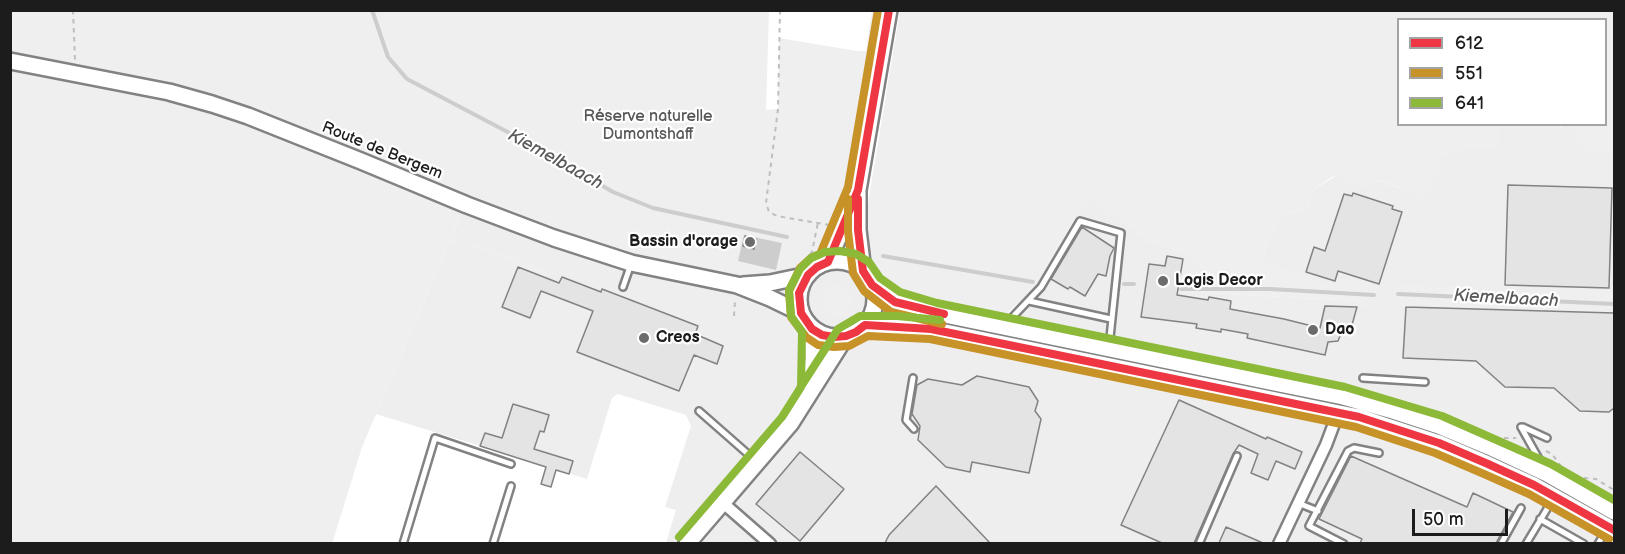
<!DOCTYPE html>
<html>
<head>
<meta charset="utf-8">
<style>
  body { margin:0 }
  #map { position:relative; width:1625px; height:554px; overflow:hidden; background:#fff; font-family:"Balsamiq Sans",sans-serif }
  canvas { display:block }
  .frame { position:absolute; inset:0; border:12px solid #1c1c1c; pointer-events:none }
  .legend { position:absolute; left:1397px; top:18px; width:210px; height:108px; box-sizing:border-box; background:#fff; border:2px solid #a4a4a4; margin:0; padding:8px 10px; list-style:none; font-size:18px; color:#1c1c1c }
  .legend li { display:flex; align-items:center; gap:12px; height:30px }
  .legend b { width:30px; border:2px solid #a4a4a4 }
  .scale { position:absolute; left:1412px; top:509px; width:96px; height:27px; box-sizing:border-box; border:3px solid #1c1c1c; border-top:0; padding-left:8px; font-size:18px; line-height:21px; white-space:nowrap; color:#1c1c1c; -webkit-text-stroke:4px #fff; paint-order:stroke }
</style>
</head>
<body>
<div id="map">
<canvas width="1625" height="554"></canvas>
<div class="frame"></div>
<ul class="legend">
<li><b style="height:8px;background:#ef3744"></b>612</li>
<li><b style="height:8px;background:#c79227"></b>551</li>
<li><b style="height:8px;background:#8db939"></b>641</li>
</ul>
<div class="scale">50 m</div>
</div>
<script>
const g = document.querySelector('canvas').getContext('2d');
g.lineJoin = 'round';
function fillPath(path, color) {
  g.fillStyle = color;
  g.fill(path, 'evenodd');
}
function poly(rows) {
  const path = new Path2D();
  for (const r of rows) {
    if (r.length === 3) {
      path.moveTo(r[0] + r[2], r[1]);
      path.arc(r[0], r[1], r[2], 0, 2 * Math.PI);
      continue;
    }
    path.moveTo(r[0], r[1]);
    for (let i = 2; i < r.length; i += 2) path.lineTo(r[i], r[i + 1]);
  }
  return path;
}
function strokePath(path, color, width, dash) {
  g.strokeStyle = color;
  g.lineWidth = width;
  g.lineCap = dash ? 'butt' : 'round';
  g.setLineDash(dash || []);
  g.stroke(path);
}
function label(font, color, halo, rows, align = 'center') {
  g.font = font + ' "Balsamiq Sans",sans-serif';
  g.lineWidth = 4.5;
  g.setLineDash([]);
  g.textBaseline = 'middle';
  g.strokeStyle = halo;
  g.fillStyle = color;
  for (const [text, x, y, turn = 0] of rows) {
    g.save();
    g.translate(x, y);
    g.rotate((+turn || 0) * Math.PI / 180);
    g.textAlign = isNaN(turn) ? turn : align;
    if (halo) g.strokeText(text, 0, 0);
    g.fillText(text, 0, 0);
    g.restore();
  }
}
fillPath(poly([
  [1556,124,1561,127,1563,125,1571,125,1580,133,1573,140,1582,141,1614,153,1614,286,1609,286,1608,288,1564,287,1563,290,1543,290,1543,293,1485,291,1485,288,1395,306,1614,313,1614,543,666,543,676,510,665,507,691,426,686,415,618,394,612,398,587,479,376,414,450,240,457,242,453,233,467,205,515,213,587,239,649,257,718,274,755,277,787,271,858,190,878,273,889,284,902,294,936,305,932,334,1090,366,1092,334,1007,317,1029,293,1082,207,1088,210,1089,199,1128,224,1148,241,1185,252,1211,275,1208,293,1360,301,1371,306,1376,286,1336,288,1261,261,1278,217,1309,207,1313,190,1339,174,1373,179,1415,193,1440,156,1463,148,1499,148,1499,125]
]), '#eee');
fillPath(poly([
  [10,11,769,11,766,110,778,109,779,38,857,51,866,51,872,11,889,11,858,190,826,248,787,271,755,277,718,274,649,257,587,239,515,213,507,221,467,206,453,232,459,236,457,242,450,240,362,447,332,544,11,543],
  [900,11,1614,11,1614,153,1581,152,1582,141,1572,140,1580,133,1571,125,1606,124,1606,20,1398,20,1398,124,1499,125,1499,148,1463,148,1441,156,1443,170,1421,202,1413,198,1415,193,1374,179,1369,189,1344,181,1339,175,1332,177,1313,190,1309,207,1278,217,1261,261,1336,287,1339,279,1345,276,1377,286,1371,306,1359,307,1359,301,1208,293,1207,298,1179,295,1181,280,1209,281,1211,275,1185,252,1148,241,1128,224,1090,200,1088,211,1082,207,1029,293,1002,318,936,305,902,294,889,284,878,273,866,248,864,231,870,191],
  [469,240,484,246,549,271,546,278,518,267,519,264,467,246],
  [1400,285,1485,287,1486,291,1542,293,1543,290,1563,290,1563,287,1608,288,1609,286,1614,286,1614,313,1394,306],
  [837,301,16]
]), '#efefef');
fillPath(poly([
  [744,235,782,243,776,270,738,261]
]), '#cdcdcd');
strokePath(poly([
  [372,10,388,57,407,79,540,149,613,192,653,208,787,237],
  [883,256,1033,282],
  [1124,284,1134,284],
  [1181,289,1270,289,1374,295],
  [1398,294,1614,304]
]), '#cdcdcd', 4);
const building = poly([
  [1508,185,1612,188,1609,288,1505,285,1508,185],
  [1353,193,1393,206,1392,209,1402,212,1379,284,1338,271,1335,281,1306,272,1314,247,1325,251,1344,194,1352,196,1353,193],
  [1082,227,1114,248,1110,256,1106,276,1098,274,1085,296,1070,287,1068,289,1051,279,1082,227],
  [745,236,756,239,754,249,743,246,745,236],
  [1167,256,1183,259,1177,295,1208,300,1209,297,1231,301,1230,309,1284,319,1320,328,1325,306,1357,307,1350,332,1342,331,1338,341,1328,342,1325,355,1247,338,1248,334,1221,329,1221,332,1196,328,1197,324,1141,317,1149,264,1165,266,1167,256],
  [518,267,559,283,562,277,601,292,602,289,698,326,695,334,723,346,717,364,694,355,679,391,577,352,593,311,541,291,530,318,502,307,518,267],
  [1406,307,1614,313,1614,408,1609,412,1580,411,1554,388,1505,387,1476,361,1403,358,1406,307],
  [977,376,1029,387,1038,401,1035,411,1041,419,1029,473,972,462,970,472,946,467,918,440,920,426,912,414,917,385,928,379,962,385,977,376],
  [1179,400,1266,439,1267,437,1302,452,1295,469,1276,461,1268,480,1251,473,1258,454,1239,445,1233,454,1194,543,1162,543,1121,525,1179,400],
  [513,404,549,415,544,432,540,431,534,449,573,461,569,474,556,470,551,487,541,484,546,467,480,446,485,433,502,438,513,404],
  [800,452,844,489,800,541,756,504,800,452],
  [1351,456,1467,507,1473,493,1513,512,1496,543,1360,543,1362,539,1319,519,1351,456],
  [936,486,990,543,885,543,889,535,936,486],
  [1226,527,1263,543,1219,543,1226,527]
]);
fillPath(building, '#e4e4e4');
strokePath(building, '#828282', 1.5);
const lane = poly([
  [623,287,631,264],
  [1029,301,1111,319],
  [1006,324,1041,287,1080,221,1121,233,1109,347],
  [913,378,906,420,914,429],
  [1363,378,1425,382],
  [699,411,756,461],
  [1521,427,1544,468],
  [1523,427,1547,438],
  [1298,503,1318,511],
  [1540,519,1584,544],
  [403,544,435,438,511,464],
  [493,544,511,486],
  [1199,544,1237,456],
  [1344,544,1309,526,1348,451,1354,448,1379,453],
  [1501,544,1521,508],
  [1526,544,1547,509,1549,495],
  [1598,544,1608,527]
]);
const street = poly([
  [722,502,770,544],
  [1279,544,1326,445,1338,413]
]);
const secondary = poly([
  [10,61,169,92,212,104,248,116,361,161,467,205,554,238,631,263,737,285,770,298,801,313],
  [837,299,38],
  [828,262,855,198],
  [863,271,858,230,858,190,889,10],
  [743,285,770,283,808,275],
  [872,285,895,302,935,313,1274,383,1343,397,1393,411,1439,426,1489,447,1547,474,1614,512],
  [865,325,931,329,1359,417,1439,443,1488,464,1534,485,1614,530],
  [811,388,813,357,812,329],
  [687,544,791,423,846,336]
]);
strokePath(lane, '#828282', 10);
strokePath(street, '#828282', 15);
strokePath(secondary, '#828282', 20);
strokePath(poly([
  [73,10,75,61],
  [780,10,778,109,766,203,769,212,777,216,830,225],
  [804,261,812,252,818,222],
  [734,316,735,300],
  [1504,438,1516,438],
  [1546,451,1552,454,1561,466],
  [1584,478,1596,479,1614,490]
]), '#bebebe', 2, [4.5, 4.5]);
strokePath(lane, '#fff', 5);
strokePath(street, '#fff', 10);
strokePath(secondary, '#fff', 15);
strokePath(poly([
  [889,10,858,190,828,262,817,267,808,275,799,293,801,313,812,329,822,335,834,337,846,336,856,332,865,325,931,329,1359,417,1439,443,1488,464,1534,485,1614,530],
  [858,199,858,230,863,271,872,285,895,302,944,314]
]), '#ef3744', 8);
strokePath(poly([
  [878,10,848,187,820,254,811,258,800,268,789,291,791,317,806,337,818,345,834,347,849,346,868,336,930,339,1356,427,1435,453,1484,474,1529,494,1609,539],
  [848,199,848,231,853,273,864,291,891,312,942,324]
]), '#c79227', 8);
strokePath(poly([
  [800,388,838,329,860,316,897,316,940,320],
  [679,537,782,417,801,387,802,332,791,316,789,290,800,269,811,258,825,252,840,251,856,254,869,262,880,278,900,292,937,303,1345,387,1442,416,1551,464,1614,500]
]), '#8db939', 8);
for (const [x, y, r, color] of [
  [750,242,6,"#6b6b6b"],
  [1163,281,6,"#6b6b6b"],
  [1313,330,6,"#6b6b6b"],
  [644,338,6,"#6b6b6b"]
]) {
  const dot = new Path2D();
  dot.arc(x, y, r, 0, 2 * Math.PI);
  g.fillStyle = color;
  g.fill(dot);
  strokePath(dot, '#fff', 2);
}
label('16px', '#575757', '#fff', [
  ["Réserve naturelle",648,117],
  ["Dumontshaff",648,135]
]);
label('16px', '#1c1c1c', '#fff', [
  ["Route de Bergem",382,151,22]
]);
label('bold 16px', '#1c1c1c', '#fff', [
  ["Bassin d'orage",738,242,"right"],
  ["Logis Decor",1175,281],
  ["Dao",1325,330],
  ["Creos",656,338]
], 'left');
label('italic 18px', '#5a5a5a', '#fff', [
  ["Kiemelbaach",555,160,29],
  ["Kiemelbaach",1506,299,3]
]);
</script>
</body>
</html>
